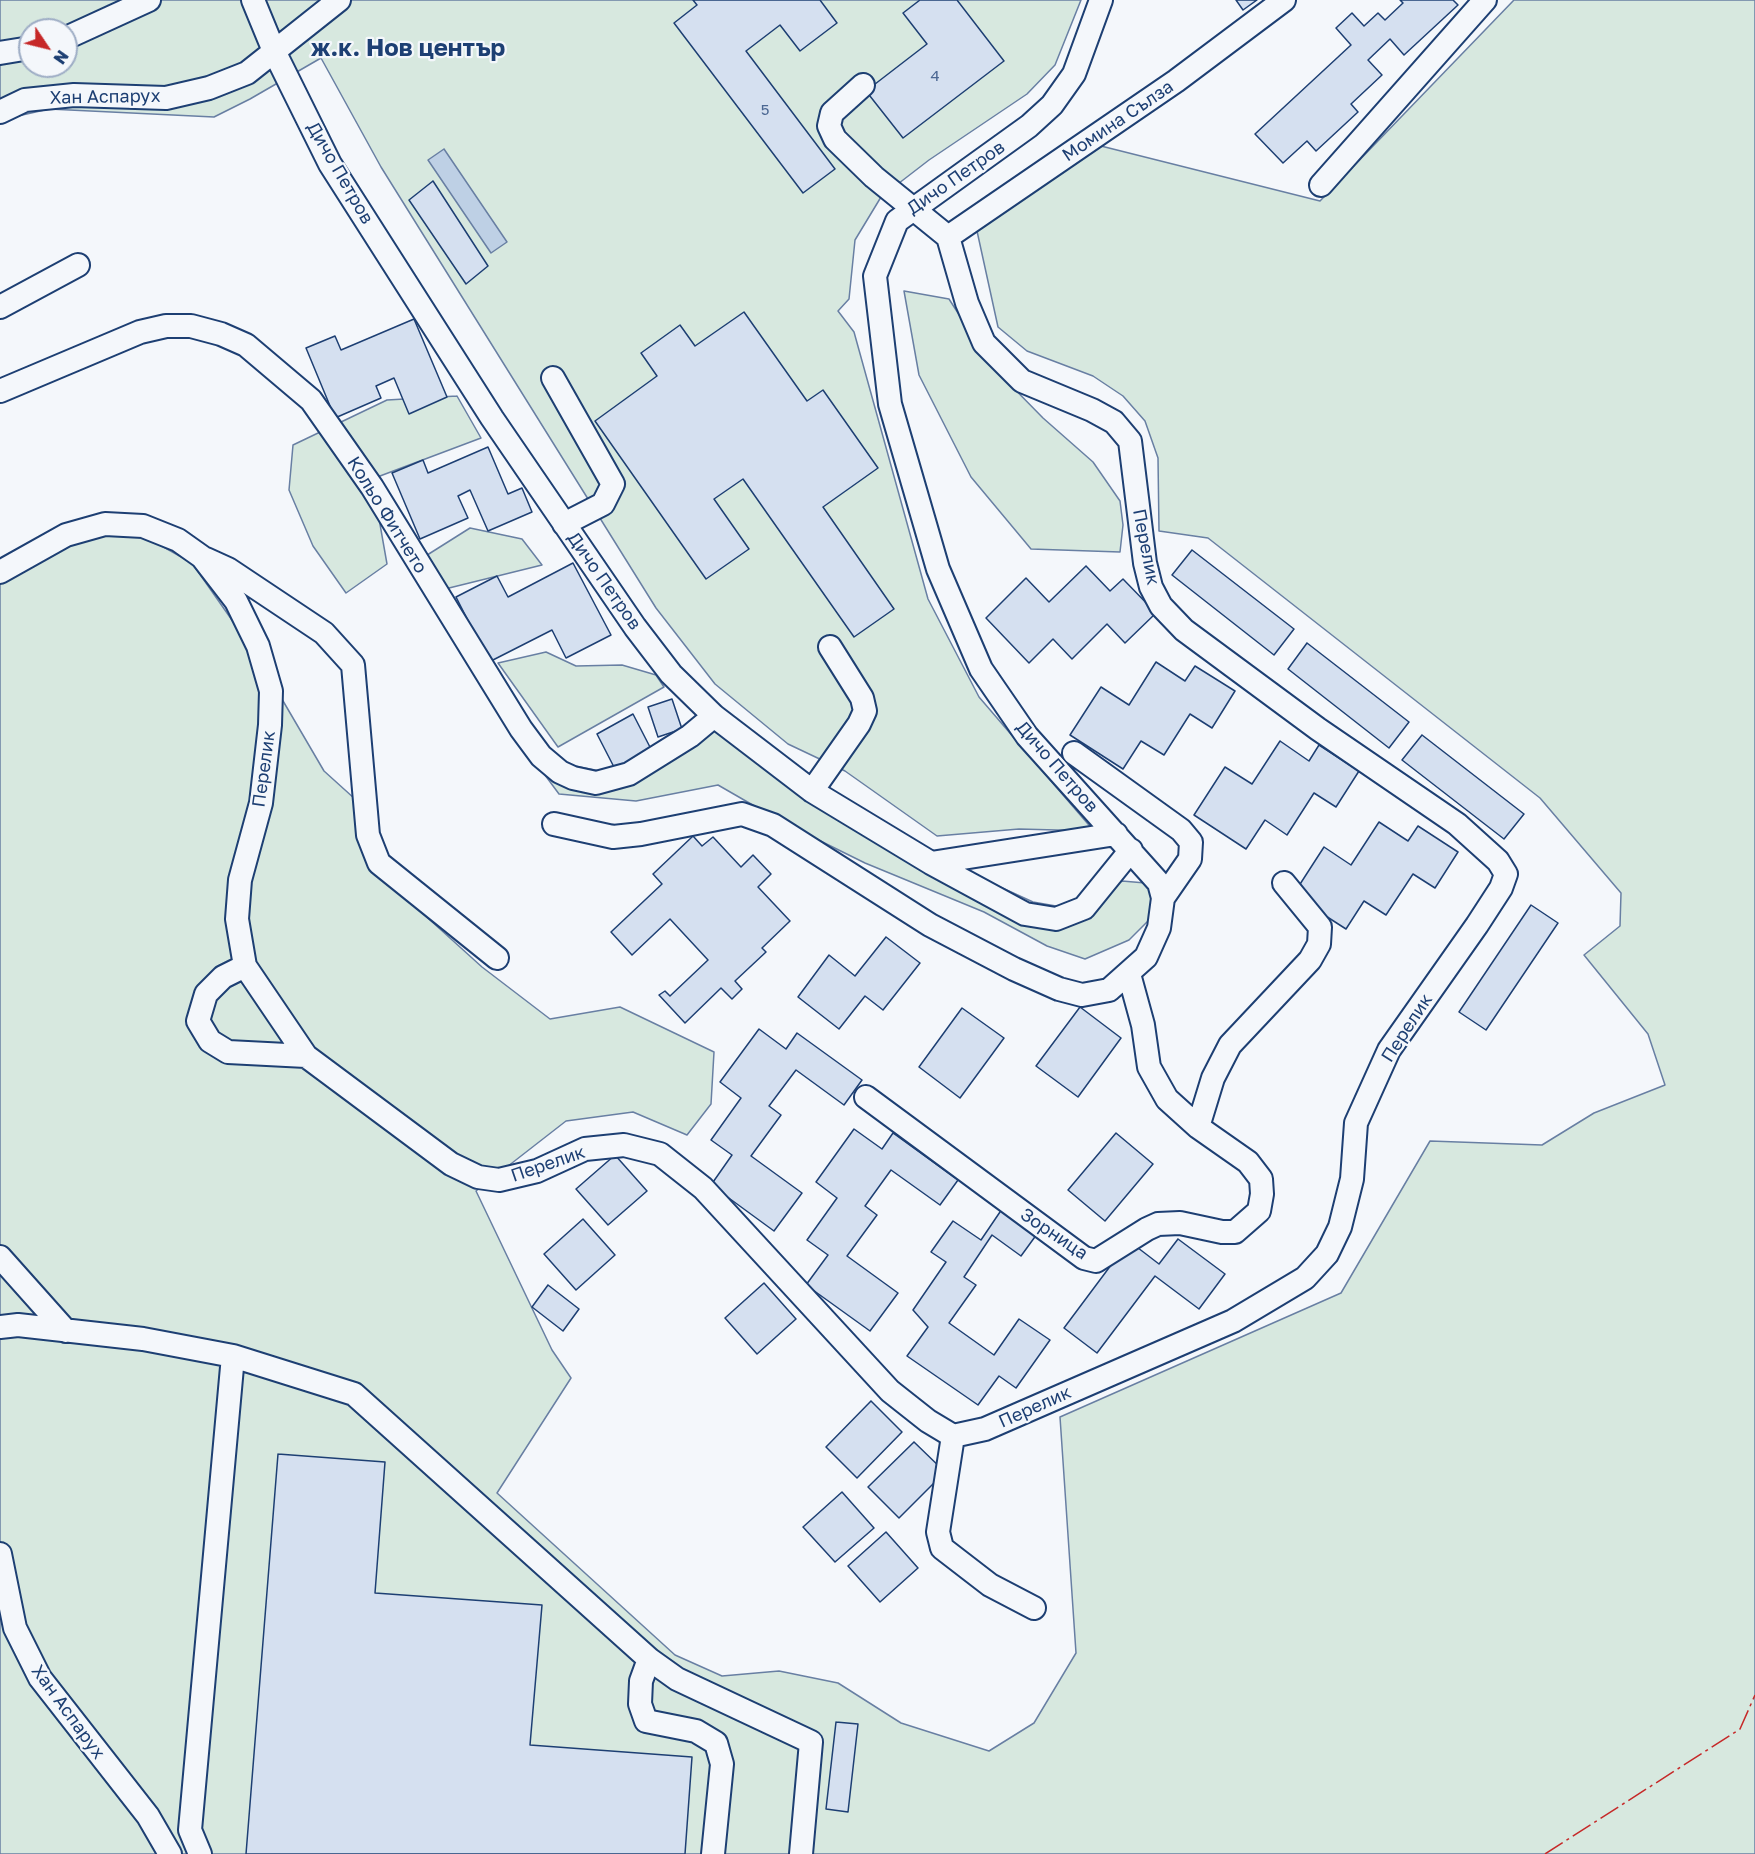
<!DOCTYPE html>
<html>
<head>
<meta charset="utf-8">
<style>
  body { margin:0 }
  #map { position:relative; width:1755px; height:1854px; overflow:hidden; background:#f4f7fb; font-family:"Golos Text",sans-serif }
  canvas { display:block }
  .north { position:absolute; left:18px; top:18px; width:60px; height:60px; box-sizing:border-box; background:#f4f7fb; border:2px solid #9eadc5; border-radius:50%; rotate:125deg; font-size:16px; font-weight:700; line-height:24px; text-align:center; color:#1d3f73 }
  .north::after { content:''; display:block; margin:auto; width:21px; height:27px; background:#c62828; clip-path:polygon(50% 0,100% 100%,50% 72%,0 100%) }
</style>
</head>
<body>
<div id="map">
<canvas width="1755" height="1854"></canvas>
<div class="north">N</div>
</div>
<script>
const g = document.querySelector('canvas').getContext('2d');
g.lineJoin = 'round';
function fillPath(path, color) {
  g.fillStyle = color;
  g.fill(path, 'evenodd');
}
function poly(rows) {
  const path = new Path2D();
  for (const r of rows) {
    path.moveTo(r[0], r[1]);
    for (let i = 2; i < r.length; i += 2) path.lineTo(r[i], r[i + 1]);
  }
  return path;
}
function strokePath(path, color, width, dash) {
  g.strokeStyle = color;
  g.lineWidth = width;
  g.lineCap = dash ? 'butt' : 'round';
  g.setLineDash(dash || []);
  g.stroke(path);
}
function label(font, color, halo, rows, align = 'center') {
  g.font = font + ' "Golos Text",sans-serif';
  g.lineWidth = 4.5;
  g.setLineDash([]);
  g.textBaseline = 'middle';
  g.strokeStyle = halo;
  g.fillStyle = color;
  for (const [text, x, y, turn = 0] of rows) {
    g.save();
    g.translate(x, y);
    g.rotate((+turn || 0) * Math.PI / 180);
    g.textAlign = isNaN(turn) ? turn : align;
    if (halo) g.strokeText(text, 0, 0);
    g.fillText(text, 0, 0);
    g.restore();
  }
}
const green = poly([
  [0,0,1081,0,1055,65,1027,94,929,160,881,197,855,240,849,299,838,311,854,332,928,599,979,697,1094,831,1019,829,937,836,845,771,788,744,715,684,656,608,381,167,321,58,250,99,214,117,49,109,0,120,0,0],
  [30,30,66,30,66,66,30,66,30,30],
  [1514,0,1755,0,1755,1854,0,1854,0,579,43,554,93,536,144,536,192,563,255,653,324,771,355,799,367,863,482,967,550,1019,620,1007,714,1052,711,1104,687,1135,633,1112,566,1121,476,1191,552,1350,571,1378,497,1493,675,1655,722,1676,779,1671,838,1683,901,1723,989,1751,1034,1723,1076,1653,1060,1417,1341,1293,1430,1141,1542,1145,1594,1113,1665,1085,1648,1034,1584,955,1620,926,1621,893,1540,798,1208,538,1159,531,1158,458,1145,421,1123,396,1093,376,1027,351,998,327,977,231,1097,145,1320,201,1514,0],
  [904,291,949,299,992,366,1043,418,1093,462,1120,501,1123,525,1120,552,1031,549,971,477,919,375,904,291],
  [457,396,481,438,372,479,387,564,346,593,313,546,289,490,293,445,387,400,457,396],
  [470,528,522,539,542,565,445,589,424,557,470,528],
  [546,652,576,666,622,665,656,675,664,687,558,747,498,663,546,652],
  [714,729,943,861,1033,902,1073,909,1122,881,1157,884,1154,915,1129,940,1085,959,1047,946,984,912,865,863,784,823,718,785,636,801,559,794,525,748,575,766,620,775,714,729]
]);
fillPath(green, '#d7e8df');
strokePath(green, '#687fa3', 1.5);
const water = poly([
  [444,149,507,242,491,253,428,160,444,149]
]);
fillPath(water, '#bed0e5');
strokePath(water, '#687fa3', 1.5);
const building = poly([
  [693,0,820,0,837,23,800,51,780,25,746,51,835,169,803,193,674,23,697,5,693,0],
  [920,0,957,0,1004,61,903,138,866,91,927,44,903,13,920,0],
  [1236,0,1257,0,1243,10,1236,0],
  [1400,0,1453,0,1458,5,1404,55,1390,39,1368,60,1382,75,1351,104,1358,112,1316,151,1307,141,1283,163,1255,134,1351,45,1336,28,1352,13,1364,26,1378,13,1385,20,1403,3,1400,0],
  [433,181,488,266,466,284,409,200,433,181],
  [744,312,807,401,823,390,878,468,823,507,894,609,854,637,743,479,714,499,749,549,706,579,595,421,657,376,641,353,680,325,695,346,744,312],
  [414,319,447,397,409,414,394,378,376,386,381,398,335,418,306,348,335,336,341,350,414,319],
  [488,447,508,494,522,488,532,512,488,531,470,490,458,496,468,518,420,539,392,473,423,460,428,473,488,447],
  [1192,550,1294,629,1274,655,1172,575,1192,550],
  [573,563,611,635,566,658,552,630,489,662,456,597,497,576,508,597,573,563],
  [1086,566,1110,591,1123,579,1156,613,1125,643,1107,624,1072,659,1053,639,1029,663,986,618,1026,578,1049,602,1086,566],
  [1307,643,1409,722,1389,748,1288,669,1307,643],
  [1156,662,1185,681,1195,666,1235,691,1212,728,1190,714,1164,755,1141,741,1123,769,1070,735,1101,687,1129,705,1156,662],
  [672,699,682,729,658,737,648,707,672,699],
  [633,714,652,751,616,771,597,734,633,714],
  [1422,735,1524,814,1504,839,1402,760,1422,735],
  [1280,741,1309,761,1319,745,1359,771,1336,807,1314,793,1287,835,1265,820,1246,849,1194,815,1225,767,1252,784,1280,741],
  [1379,822,1408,841,1418,826,1458,852,1435,888,1413,874,1386,915,1364,901,1346,929,1293,895,1324,847,1351,865,1379,822],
  [693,836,702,846,713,837,741,867,753,855,771,874,758,887,790,921,762,948,766,952,735,981,742,989,732,999,721,988,685,1023,659,995,665,991,670,996,708,960,670,919,632,955,611,932,662,884,653,874,693,836],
  [1531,905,1558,923,1486,1030,1459,1012,1531,905],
  [886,937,920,963,883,1010,865,996,839,1029,798,997,829,955,855,976,886,937],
  [1080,1007,1121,1038,1078,1097,1036,1066,1080,1007],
  [962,1008,1004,1038,960,1098,919,1067,962,1008],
  [759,1029,786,1049,797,1033,862,1080,844,1105,796,1070,769,1106,781,1115,751,1156,802,1193,774,1231,711,1185,732,1155,711,1140,741,1098,720,1082,759,1029],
  [854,1129,882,1149,893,1133,958,1180,940,1205,891,1170,865,1206,877,1215,847,1256,898,1293,870,1331,806,1285,828,1255,807,1240,837,1198,816,1182,854,1129],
  [1116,1133,1153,1164,1105,1221,1068,1190,1116,1133],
  [615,1155,647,1191,608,1225,576,1189,615,1155],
  [1002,1209,1037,1234,1021,1256,992,1235,964,1277,976,1285,949,1323,994,1355,1019,1319,1050,1340,1016,1388,999,1376,978,1405,907,1356,928,1327,913,1310,946,1262,931,1252,953,1221,981,1240,1002,1209],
  [583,1219,615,1255,576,1290,544,1254,583,1219],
  [1178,1239,1225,1274,1199,1309,1155,1276,1097,1353,1064,1328,1129,1241,1159,1264,1178,1239],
  [764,1283,796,1319,757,1354,725,1318,764,1283],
  [548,1285,579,1309,563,1331,532,1307,548,1285],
  [871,1401,902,1432,857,1478,826,1447,871,1401],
  [914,1442,945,1472,899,1518,868,1487,914,1442],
  [278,1454,385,1462,375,1593,542,1605,530,1745,692,1757,685,1854,246,1854,278,1454],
  [842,1492,874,1528,835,1562,803,1527,842,1492],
  [886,1532,918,1568,880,1602,848,1566,886,1532],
  [836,1722,858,1724,848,1812,826,1809,836,1722]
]);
fillPath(building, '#d5e0f0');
strokePath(building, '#1d3f73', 1.5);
const minor = poly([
  [253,0,274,51,330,164,492,418,635,627,671,674,714,716,812,791,931,863,1025,914,1056,919,1084,908,1131,850],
  [66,38,149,0],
  [0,53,30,48],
  [863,85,832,113,829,126,835,139,874,177,948,237],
  [0,112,25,100,74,95,166,98,209,88,247,73,339,0],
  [1321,185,1485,0],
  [948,237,1176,81,1284,0],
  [0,307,78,265],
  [553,378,613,484,603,504,564,524],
  [0,391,140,332,166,326,191,326,221,334,246,345,311,400,372,487,521,729,541,756,560,772,573,778,596,783,629,774,690,736,714,716],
  [206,559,228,569,324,633,353,665,368,835,379,863,497,958],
  [0,572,66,535,105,524,143,526,178,540,202,557,236,601,258,646,271,691,270,725,261,803,240,880,237,919,245,966,306,1056,451,1164,478,1177,499,1180,537,1171,585,1149,624,1145,660,1154,703,1188,890,1391,928,1421,953,1436,985,1429,1233,1321,1305,1278,1327,1254,1340,1227,1352,1179,1356,1123,1389,1050,1477,925,1501,888,1506,874,1498,861,1457,824,1318,729,1184,630,1161,606,1151,587,1145,563,1130,441,1114,422,1092,410,1022,381,984,343,967,303,948,237],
  [1074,753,1181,830,1191,842,1190,859,1163,898],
  [812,791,859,724,865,711,862,698,830,647],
  [554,824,613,837,641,834,742,814,773,825,930,925,1014,969,1059,989,1082,995,1109,990,1146,957,1159,928,1163,898,1159,883,1027,736,981,669,938,569,890,404,875,276,897,221,1029,126,1052,105,1074,74,1101,0],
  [931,863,1116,834],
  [245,966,223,977,206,994,198,1021,210,1041,228,1052,306,1056],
  [866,1097,1084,1258,1096,1261,1147,1229,1158,1224,1180,1223,1222,1232,1235,1232,1259,1211,1262,1194,1261,1179,1248,1162,1198,1127,1167,1099,1149,1067,1143,1025,1129,974],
  [1198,1127,1213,1078,1230,1045,1310,960,1319,944,1320,927,1284,883],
  [0,1257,66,1331],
  [0,1327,18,1325,143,1339,233,1356,354,1394,649,1659,677,1679,811,1742,801,1854],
  [953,1436,938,1532,942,1548,990,1585,1034,1608],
  [0,1554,15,1628,40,1678,148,1816,170,1854],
  [649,1659,641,1681,640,1704,646,1721,696,1731,716,1743,722,1764,713,1854],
  [200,1854,190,1830,233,1356]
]);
strokePath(minor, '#1d3f73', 26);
strokePath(minor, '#f4f7fb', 22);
strokePath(poly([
  [1545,1854,1740,1729,1755,1695]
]), '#c62828', 1.5, [21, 4.5, 3, 4.5]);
label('15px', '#4b6792', null, [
  ["4",935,76],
  ["5",765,110]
]);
label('18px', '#1d3f73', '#f4f7fb', [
  ["Хан Аспарух",105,97,-1],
  ["Момина Сълза",1118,121,-34],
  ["Дичо Петров",340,173,60],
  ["Дичо Петров",956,178,-35],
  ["Кольо Фитчето",387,515,58],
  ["Перелик",1146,547,79],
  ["Дичо Петров",604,581,55],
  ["Дичо Петров",1057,767,49],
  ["Перелик",264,769,-82],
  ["Перелик",1407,1028,-57],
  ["Перелик",548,1164,-19],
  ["Зорница",1054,1234,34],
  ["Перелик",1035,1407,-24],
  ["Хан Аспарух",68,1712,54]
]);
label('bold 24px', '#1d3f73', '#f4f7fb', [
  ["ж.к. Нов център",408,48]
]);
</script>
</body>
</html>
